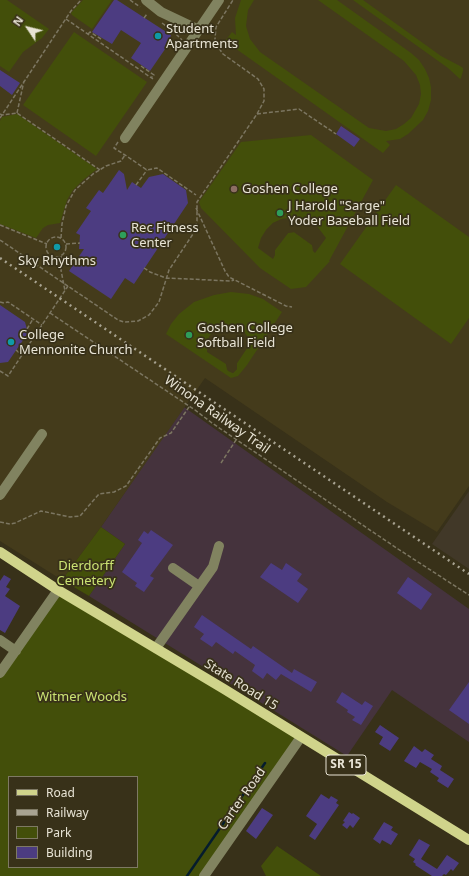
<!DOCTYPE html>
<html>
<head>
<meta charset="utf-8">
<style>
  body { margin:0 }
  #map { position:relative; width:469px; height:876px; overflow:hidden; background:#383119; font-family:"Noto Sans",sans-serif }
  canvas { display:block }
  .legend { position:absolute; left:8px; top:776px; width:130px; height:92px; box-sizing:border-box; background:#383119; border:1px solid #7e7964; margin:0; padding:5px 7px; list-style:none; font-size:12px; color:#e8e4d5 }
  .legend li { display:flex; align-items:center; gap:8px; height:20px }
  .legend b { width:20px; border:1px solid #7e7964 }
  .north { position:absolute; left:8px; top:8px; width:40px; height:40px; -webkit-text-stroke:3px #383119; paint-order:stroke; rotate:305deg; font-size:11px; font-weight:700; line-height:16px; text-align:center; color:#e8e4d5 }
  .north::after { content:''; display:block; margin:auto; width:14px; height:18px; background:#e8e4d5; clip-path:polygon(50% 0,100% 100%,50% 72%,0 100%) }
</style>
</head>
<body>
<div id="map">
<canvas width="469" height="876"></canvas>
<ul class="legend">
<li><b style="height:5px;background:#d0d48b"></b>Road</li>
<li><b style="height:5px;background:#a8a391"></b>Railway</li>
<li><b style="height:11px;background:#434f0a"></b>Park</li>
<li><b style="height:11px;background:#4c3c81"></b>Building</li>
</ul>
<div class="north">N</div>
</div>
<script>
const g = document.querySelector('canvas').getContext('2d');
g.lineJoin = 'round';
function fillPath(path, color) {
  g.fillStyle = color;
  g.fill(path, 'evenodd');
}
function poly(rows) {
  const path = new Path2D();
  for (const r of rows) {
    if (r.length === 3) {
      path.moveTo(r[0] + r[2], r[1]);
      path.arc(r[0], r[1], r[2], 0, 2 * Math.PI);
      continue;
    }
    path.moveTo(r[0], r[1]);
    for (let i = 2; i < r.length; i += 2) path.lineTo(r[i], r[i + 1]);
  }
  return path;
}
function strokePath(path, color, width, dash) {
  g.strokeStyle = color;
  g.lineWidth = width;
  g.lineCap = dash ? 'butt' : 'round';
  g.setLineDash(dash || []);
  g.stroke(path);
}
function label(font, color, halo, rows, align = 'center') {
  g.font = font + ' "Noto Sans",sans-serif';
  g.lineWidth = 3.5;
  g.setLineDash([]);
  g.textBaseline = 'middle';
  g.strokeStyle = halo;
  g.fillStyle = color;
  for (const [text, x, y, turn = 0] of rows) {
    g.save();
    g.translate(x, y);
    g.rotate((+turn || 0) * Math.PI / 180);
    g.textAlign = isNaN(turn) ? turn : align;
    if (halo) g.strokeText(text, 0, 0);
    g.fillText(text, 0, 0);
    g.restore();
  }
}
fillPath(poly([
  [184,407,469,609,469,742,392,690,347,756,89,596,125,544,101,527]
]), '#45333d');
fillPath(poly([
  [469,491,469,569,432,544]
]), '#413828');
fillPath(poly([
  [0,0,469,0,469,486,437,532,387,502,205,378,101,527,62,580,0,541]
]), '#443b1b');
fillPath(poly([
  [0,0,7,0,49,29,42,38,23,52,9,72,0,66],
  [83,0,112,0,92,29,72,15,71,13],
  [241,0,254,0,248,10,246,26,250,39,260,52,369,128,386,131,396,129,404,124,411,118,419,104,421,94,420,85,416,75,404,61,318,0,337,0,411,53,419,60,425,69,429,78,431,87,431,100,428,111,423,120,408,134,400,139,386,141,390,145,383,153,225,41,232,32,236,35,235,18],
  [353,0,363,0,441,56,460,66,463,68,463,71,461,78,460,79,448,68],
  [74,32,147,82,96,156,23,105],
  [17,114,97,169,83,180,73,190,67,200,60,223,48,225,43,228,36,238,0,224,0,121,2,117],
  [311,135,373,180,329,261,330,261,306,287,291,289,260,268,201,208,199,202,241,142],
  [292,218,301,218,309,221,317,226,312,245,294,232,288,233,275,250,266,230,273,223,282,219],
  [396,185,469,237,469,318,451,344,340,264],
  [231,292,249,294,263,299,282,312,247,365,238,376,231,378,166,334,171,324,179,314,194,302,214,295],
  [239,328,244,332,251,342,237,363,237,369,233,373,227,370,226,364,209,337,214,331],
  [101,527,125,544,89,596,62,580],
  [58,590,301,737,204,876,0,876,0,673],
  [9,777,137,777,137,867,9,867],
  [277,846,321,876,266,876,261,866]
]), '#434f0a');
fillPath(poly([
  [292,218,301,218,309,220,317,226,326,238,315,253,313,251,312,245,294,232,288,233,275,250,275,255,273,259,258,248,261,238,266,230,273,223,282,219],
  [225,325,232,325,239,328,244,332,251,342,237,363,237,369,233,373,228,371,226,364,207,352,208,339,211,334,217,328]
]), '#413919');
strokePath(poly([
  [187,876,265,763]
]), '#051c2d', 2.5);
fillPath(poly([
  [114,0,117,0,171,35,170,38,172,39,150,71,131,58,141,43,121,30,112,44,92,32],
  [0,70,20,83,12,95,0,86],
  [341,126,360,139,354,147,336,134],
  [119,170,124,174,127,190,132,182,141,188,149,177,163,174,186,190,188,203,134,284,125,278,111,299,69,271,84,249,79,249,80,235,76,233,91,211,86,208,99,190,103,193],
  [0,305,25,322,28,333,8,362,0,363],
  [151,530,173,545,150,576,154,578,144,592,135,586,137,583,122,572,142,543,138,540,144,531,148,534],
  [271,563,282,570,286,563,302,574,297,581,308,589,298,603,260,577],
  [4,575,11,579,6,587,10,589,5,596,20,606,5,633,0,630,0,581],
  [408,577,432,594,421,610,397,593],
  [202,615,251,649,253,646,292,673,294,669,317,682,311,692,281,674,276,680,267,673,263,679,252,671,255,665,235,651,233,654,216,642,212,647,200,639,204,634,194,627],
  [469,682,469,724,449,710],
  [342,692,362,705,365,701,373,706,361,725,352,720,355,717,347,712,348,710,336,702],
  [380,725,399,738,390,751,379,744,383,737,375,732],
  [414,746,422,752,425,749,434,755,431,759,442,766,440,770,454,779,448,788,437,781,439,778,430,772,432,769,420,762,416,768,404,761],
  [321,794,329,799,331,796,338,800,336,803,339,805,315,840,309,836,317,824,306,816],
  [262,808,273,815,256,839,246,831],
  [349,812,352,814,353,813,360,818,353,828,350,825,347,829,342,825,345,822,343,821],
  [384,822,393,827,391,830,398,834,391,845,382,840,380,844,373,839],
  [419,839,430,845,421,859,437,869,447,855,459,863,453,871,451,869,446,875,444,874,442,876,432,876,415,865,416,864,413,862,415,859,409,855]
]), '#4c3c81');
strokePath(poly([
  [130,0,140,7],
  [144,18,147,14],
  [66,19,153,79],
  [162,23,173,31,182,40],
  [88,34,90,32,101,39],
  [141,66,154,75,151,78],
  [17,113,24,81],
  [0,114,2,115,17,113,100,170],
  [257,114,299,109,336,134],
  [0,118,71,11,81,0],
  [118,142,114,148,125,155,147,170,157,168,196,195],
  [136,185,147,170],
  [196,208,225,271,229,277,286,306,292,307],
  [0,225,47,244],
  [56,247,10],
  [61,238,62,224,66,206,75,190,93,174,106,166,121,161,125,155],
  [0,240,118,320,124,322,138,321,149,315,159,302,169,270,193,234,197,221,197,202,257,114,264,101,264,89,258,79,223,54,216,44,215,39,216,27,233,0],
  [66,244,80,243],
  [61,256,61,270,65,291],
  [144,268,150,272,166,278,231,281,234,280],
  [0,302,4,303,8,302,42,325],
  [50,313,195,410,212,423,398,549,469,595],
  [27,329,33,319],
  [16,350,22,355],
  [0,371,8,376,68,286],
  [221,463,236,440],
  [0,522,10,524,15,523,41,511,70,517,80,516,99,494,114,492,126,486,160,438,171,433,189,407]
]), '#7c7661', 1.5, [4, 2]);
strokePath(poly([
  [146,0,161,12,199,30],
  [125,138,219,0],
  [0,495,42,434],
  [173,568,199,586],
  [0,640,16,651],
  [156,648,213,567,219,546],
  [0,673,58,590],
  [204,876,301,737]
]), '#818360', 10);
strokePath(poly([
  [0,552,58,590,224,689,469,840]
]), '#d0d48b', 10);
strokePath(poly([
  [0,258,469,574]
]), '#a8a391', 2.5, [2, 4]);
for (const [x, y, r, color] of [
  [158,36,4,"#0f9aa8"],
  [234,189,4,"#8d6e63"],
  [280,213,4,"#2e9e5b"],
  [123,235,4,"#2e9e5b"],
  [57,247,4,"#0f9aa8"],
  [189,335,4,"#2e9e5b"],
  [11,342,4,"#0f9aa8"]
]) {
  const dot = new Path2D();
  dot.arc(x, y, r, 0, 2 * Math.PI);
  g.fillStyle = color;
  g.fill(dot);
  strokePath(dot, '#383119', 1.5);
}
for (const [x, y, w] of [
  [346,765,40]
]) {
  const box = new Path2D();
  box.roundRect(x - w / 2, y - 10, w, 20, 3);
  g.fillStyle = '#383119';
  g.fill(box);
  strokePath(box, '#e8e4d5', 1);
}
label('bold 12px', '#e8e4d5', null, [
  ["SR 15",346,765]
]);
label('13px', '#e8e4d5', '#383119', [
  ["Student",166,29],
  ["Apartments",166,44],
  ["Goshen College",242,189],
  ["J Harold \"Sarge\"",288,206],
  ["Yoder Baseball Field",288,221],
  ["Rec Fitness",131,228],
  ["Center",131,243],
  ["Sky Rhythms",57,261,"center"],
  ["Goshen College",197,328],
  ["Softball Field",197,343],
  ["College",19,335],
  ["Mennonite Church",19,350]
], 'left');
label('13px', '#e8e4d5', '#383119', [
  ["Winona Railway Trail",217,415,35],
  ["State Road 15",241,685,32],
  ["Carter Road",242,799,-55]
]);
label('13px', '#cbe373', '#383119', [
  ["Dierdorff",86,566],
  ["Cemetery",86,581],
  ["Witmer Woods",82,697]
]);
</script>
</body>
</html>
